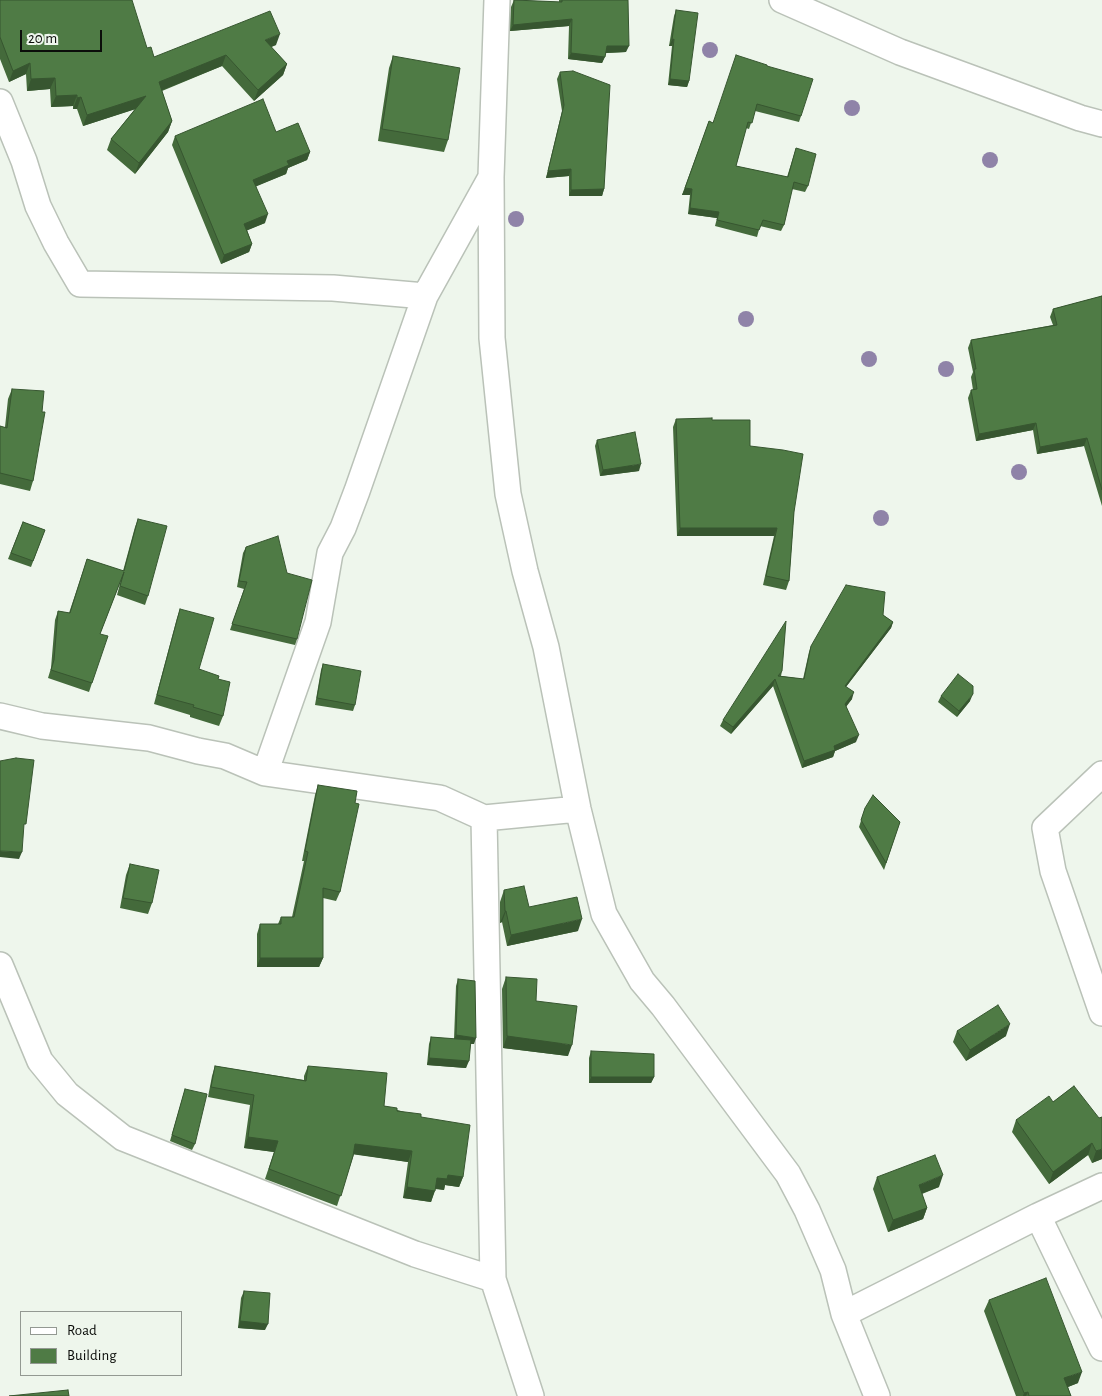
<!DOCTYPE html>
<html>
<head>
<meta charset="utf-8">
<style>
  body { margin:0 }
  #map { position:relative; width:1102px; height:1396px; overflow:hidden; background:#eef6ec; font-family:"Alegreya Sans",sans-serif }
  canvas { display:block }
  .legend { position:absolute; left:20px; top:1311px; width:162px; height:65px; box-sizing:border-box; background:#eef6ec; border:1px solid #939992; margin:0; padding:6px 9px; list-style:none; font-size:15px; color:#0b0d0a }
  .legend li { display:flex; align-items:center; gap:10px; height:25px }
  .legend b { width:25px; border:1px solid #939992 }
  .scale { position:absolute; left:20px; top:30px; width:82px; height:22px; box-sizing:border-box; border:2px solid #0b0d0a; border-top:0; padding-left:6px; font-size:15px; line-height:18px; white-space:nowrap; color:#0b0d0a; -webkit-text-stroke:4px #eef6ec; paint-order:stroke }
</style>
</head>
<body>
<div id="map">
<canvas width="1102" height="1396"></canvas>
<ul class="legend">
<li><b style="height:6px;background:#fff"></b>Road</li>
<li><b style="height:14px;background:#4f7b45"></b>Building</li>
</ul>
<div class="scale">20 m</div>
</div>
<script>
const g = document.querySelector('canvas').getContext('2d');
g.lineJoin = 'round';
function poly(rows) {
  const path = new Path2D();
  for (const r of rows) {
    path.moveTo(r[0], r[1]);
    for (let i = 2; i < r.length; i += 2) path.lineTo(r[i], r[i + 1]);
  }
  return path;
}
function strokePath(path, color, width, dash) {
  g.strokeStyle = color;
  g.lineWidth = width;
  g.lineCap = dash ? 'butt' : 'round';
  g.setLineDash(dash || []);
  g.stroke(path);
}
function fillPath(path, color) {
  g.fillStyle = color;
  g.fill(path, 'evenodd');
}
const street = poly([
  [497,0,491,177,492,338,508,494,525,571,546,647,578,809,604,914,642,981,663,1006,788,1174,807,1210,833,1270,844,1314,877,1396],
  [782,0,900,52,1080,118,1102,124],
  [0,102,24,161,38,206,56,243,80,284,333,288,425,296],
  [0,716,42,726,149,738,198,751,225,756,265,773,440,798,484,818,578,809],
  [265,773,318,622,330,553,343,528,357,491,425,296,490,179],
  [1102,774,1045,828,1053,871,1102,1013],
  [484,818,493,1279,531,1396],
  [0,965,40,1061,67,1094,123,1138,415,1254,493,1279],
  [1038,1216,1102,1348],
  [844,1314,1038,1216,1102,1186]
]);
strokePath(street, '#bac2b8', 28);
strokePath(street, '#fff', 25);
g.fillStyle = '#8f83a8';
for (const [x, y] of [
  [710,50],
  [852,108],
  [990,160],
  [516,219],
  [746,319],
  [869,359],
  [946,369],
  [1019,472],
  [881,518]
]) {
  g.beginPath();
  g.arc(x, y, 8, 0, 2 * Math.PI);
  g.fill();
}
fillPath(poly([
  [0,0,147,48,154,57,276,45,271,47,287,64,283,75,254,101,222,66,162,91,172,121,168,132,135,174,107,150,111,139,135,109,83,126,77,109,73,109,73,106,51,107,50,89,27,91,26,74,9,82,0,59],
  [514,0,559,2,559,0,628,0,626,52,606,53,602,63,568,59,569,26,510,31,511,7],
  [676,10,689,81,687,87,668,85,672,46,669,46,674,16],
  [393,56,448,140,444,152,378,141,389,68],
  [767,66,801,116,799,122,755,111,749,129,746,128,736,166,787,177,796,148,808,186,805,192,792,189,784,225,781,231,760,226,757,237,715,226,717,218,688,214,690,195,682,195,709,121,713,123],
  [560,72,604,189,602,196,569,196,569,176,546,178,562,111,557,79],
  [276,132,310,152,307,160,288,168,286,174,256,186,265,223,247,230,252,244,249,252,221,264,172,145,175,136],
  [1102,296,1102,506,1084,446,1037,454,1033,430,976,441,968,398,971,390,973,390,971,377,973,372,968,348,971,340,1053,325,1050,317,1053,309],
  [12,389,42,412,33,481,30,491,0,484,0,427,5,427,8,399],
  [676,419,712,420,750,446,794,512,789,581,786,590,763,585,774,536,677,536,673,427],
  [597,440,639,471,600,476,595,446],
  [138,519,148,596,145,605,117,595,121,580,100,634,92,683,89,692,48,678,51,668,55,620,58,611,69,613,87,559,123,571,135,527],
  [23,522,45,530,31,567,8,559],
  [246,547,287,573,297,639,295,645,230,630,244,589,237,587,243,553],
  [180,609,199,669,218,679,223,716,219,726,190,717,190,715,154,704,177,618],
  [883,615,893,622,891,628,846,687,852,699,846,706,856,742,835,751,833,757,802,768,773,686,731,734,720,726,723,720,782,671,781,676,803,679,809,652,811,646],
  [323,664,355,705,353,711,315,705,321,670],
  [941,696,970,701,957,717,938,702],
  [318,785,355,803,340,892,336,901,323,898,323,958,319,967,257,967,257,934,260,924,278,924,281,917,292,917,304,861,302,861,315,795],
  [865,808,900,822,884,870,859,827],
  [130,864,152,903,148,914,120,908,126,875],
  [504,890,529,907,578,931,507,946,502,922,500,923,500,902],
  [506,977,536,1001,568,1056,503,1048,502,989],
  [458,979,474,1044,470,1044,466,1068,427,1065,429,1044,431,1037,454,1039,456,986],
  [957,1031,1006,1036,966,1061,953,1042],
  [591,1051,654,1077,651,1083,589,1083,589,1058],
  [215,1066,304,1080,304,1076,308,1066,384,1106,421,1117,463,1177,459,1187,445,1185,444,1190,435,1189,431,1202,403,1198,408,1162,354,1154,337,1206,265,1179,274,1152,244,1148,250,1105,208,1097,212,1076],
  [1074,1086,1102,1159,1092,1163,1088,1155,1049,1184,1012,1132,1016,1120,1053,1102],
  [185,1089,195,1144,192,1150,170,1141],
  [877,1177,939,1187,922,1194,927,1208,923,1219,888,1232,873,1189],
  [244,1291,265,1330,238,1328,241,1298],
  [989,1300,1078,1383,1068,1387,1071,1396,1016,1396,984,1311]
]), '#446a3b');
fillPath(poly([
  [572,19,569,26,510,31,513,25],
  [280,34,276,45,261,51,265,40],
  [674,39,672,46,669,46,672,40],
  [607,46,629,46,626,52,605,53],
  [571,53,605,57,602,63,568,59],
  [226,55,222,66,155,93,159,82],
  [30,63,26,74,9,82,13,71],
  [287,64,283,75,254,101,258,90],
  [55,78,50,89,27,91,31,79],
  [670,79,689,81,687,87,668,85],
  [77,95,73,106,51,107,56,96],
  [146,96,142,107,83,126,87,115],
  [81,97,77,109,73,109,77,98],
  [172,121,168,132,135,174,139,163],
  [310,152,307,160,288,168,286,174,250,189,253,180,287,161],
  [571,169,569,176,546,178,548,171],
  [685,188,692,189,690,195,682,195],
  [604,189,602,196,569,196,571,190],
  [690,208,719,212,717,218,688,214],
  [268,214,265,223,241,233,244,224],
  [252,244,249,252,221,264,224,255],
  [1036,423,1033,430,976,441,979,434],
  [1087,438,1084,446,1037,454,1040,447],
  [641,464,639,471,600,476,603,470],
  [680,528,777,528,774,536,677,536],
  [893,622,891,628,842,692,845,686],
  [775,679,773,686,731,734,733,727],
  [854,692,852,699,843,711,845,704],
  [973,694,970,701,957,717,959,711],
  [859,735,856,742,835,751,833,757,802,768,804,761,834,746],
  [0,851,22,852,19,859,0,857],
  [505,911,506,911,502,922,500,923],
  [582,919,578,931,507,946,511,935],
  [260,958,323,958,319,967,257,967],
  [1010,1024,1006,1036,966,1061,970,1050],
  [456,1035,476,1038,474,1044,453,1041],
  [507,1036,572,1045,568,1056,503,1048],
  [429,1058,469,1061,466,1068,427,1065],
  [591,1077,654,1077,651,1083,589,1083],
  [248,1137,278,1141,274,1152,244,1148],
  [1092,1143,1088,1155,1049,1184,1053,1172],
  [355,1144,412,1151,408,1162,351,1154],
  [1102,1149,1102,1159,1092,1163,1096,1151],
  [448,1175,463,1177,459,1187,445,1185,444,1190,433,1188,437,1178],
  [943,1175,939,1187,915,1196,919,1185],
  [407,1187,435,1191,431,1202,403,1198],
  [927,1208,923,1219,888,1232,893,1220],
  [240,1321,268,1324,265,1330,238,1328],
  [1082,1372,1078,1383,1060,1390,1064,1378],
  [1028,1392,1026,1396,1023,1396,1024,1393]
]), '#375630');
const building = poly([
  [0,0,132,0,147,48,151,47,154,57,270,11,280,34,265,40,287,64,258,90,226,55,159,82,172,121,139,163,111,139,146,96,87,115,81,97,77,98,77,95,56,96,55,78,31,79,30,63,13,71,0,37,0,0],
  [514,0,562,2,562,0,628,0,629,46,607,46,605,57,571,53,572,19,513,25,514,0],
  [676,10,698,13,689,81,670,79,674,39,672,40,676,10],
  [736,55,767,65,767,66,813,79,801,116,757,104,752,123,748,122,736,166,788,177,796,148,816,154,808,186,794,182,784,225,763,220,759,230,717,220,719,212,690,208,692,189,685,188,709,121,713,123,736,55],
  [393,56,460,68,448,140,382,129,393,56],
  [573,71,610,85,604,189,571,190,571,169,548,171,564,105,560,72,573,71],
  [263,99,276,132,298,123,310,152,287,161,289,165,253,180,268,214,244,224,252,244,224,255,175,136,263,99],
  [1102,296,1102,490,1087,438,1040,447,1036,423,979,434,971,390,977,389,974,369,976,369,971,340,1057,325,1053,309,1102,296],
  [12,389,44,391,42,412,45,412,33,481,0,473,0,426,7,428,12,389],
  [712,418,712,420,750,420,750,446,783,450,803,454,794,512,789,581,766,576,777,528,680,528,676,419,712,418],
  [635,432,641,464,603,470,597,440,635,432],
  [138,519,167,526,148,596,120,586,124,572,100,634,108,636,92,683,51,670,54,660,58,611,70,613,87,559,124,571,138,519],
  [23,522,45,530,33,561,11,553,23,522],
  [278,536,287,573,312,580,297,639,232,624,247,582,239,581,246,547,278,536],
  [846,585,885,592,883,615,893,622,845,686,854,692,845,704,859,735,834,746,835,750,804,761,775,679,733,727,723,720,786,621,782,671,778,676,804,679,811,646,846,585],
  [180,609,214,618,199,669,219,676,218,679,230,682,223,716,193,707,194,705,157,695,180,609],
  [323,664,361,671,355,705,317,698,323,664],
  [958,674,973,686,973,694,959,711,941,696,958,674],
  [16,758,34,760,26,824,24,824,22,852,0,851,0,761,16,758],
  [318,785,357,791,355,803,359,804,340,892,323,888,323,958,260,958,260,924,281,924,281,917,294,917,308,852,305,851,318,785],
  [873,795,900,822,886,863,861,820,865,808,873,795],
  [130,864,159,870,152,903,123,898,130,864],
  [524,886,529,907,577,897,582,919,511,935,506,911,505,911,504,890,524,886],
  [506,977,537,979,536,1001,577,1006,572,1045,507,1036,506,977],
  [458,979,475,981,476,1038,456,1035,458,979],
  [998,1005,1010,1024,970,1050,957,1031,998,1005],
  [431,1037,471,1040,469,1061,429,1058,431,1037],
  [591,1051,654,1054,654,1077,591,1077,591,1051],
  [215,1066,306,1081,308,1066,387,1073,384,1106,397,1108,397,1111,421,1114,421,1117,470,1125,463,1177,448,1175,447,1179,437,1178,435,1191,407,1187,412,1151,355,1144,353,1156,341,1196,269,1169,278,1141,248,1137,254,1095,211,1087,215,1066],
  [1074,1086,1099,1118,1102,1117,1102,1149,1096,1151,1092,1143,1053,1172,1016,1120,1049,1096,1053,1102,1074,1086],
  [185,1089,207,1094,195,1144,172,1135,185,1089],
  [935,1155,943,1175,919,1185,927,1208,893,1220,877,1177,935,1155],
  [1046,1278,1082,1372,1064,1378,1071,1396,1029,1396,1028,1392,1024,1393,989,1300,1046,1278],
  [244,1291,270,1293,268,1324,240,1321,244,1291],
  [68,1390,69,1396,9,1396,68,1390]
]);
fillPath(building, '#4f7b45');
strokePath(building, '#375630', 1);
</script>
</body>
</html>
